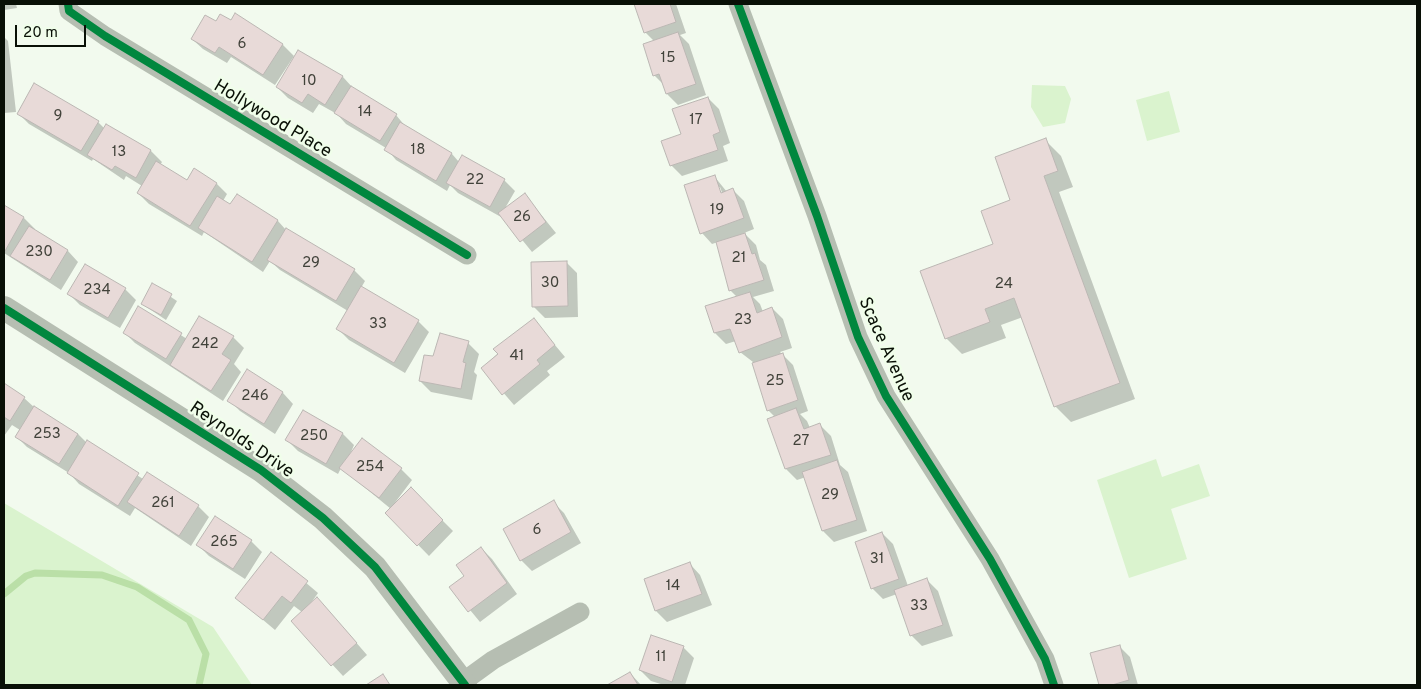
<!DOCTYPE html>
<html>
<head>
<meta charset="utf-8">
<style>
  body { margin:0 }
  #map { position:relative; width:1421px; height:689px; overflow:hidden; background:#f2faee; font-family:Overpass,sans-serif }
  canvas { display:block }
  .frame { position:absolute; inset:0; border:5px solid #091006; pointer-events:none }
  .scale { position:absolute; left:15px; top:25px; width:71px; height:22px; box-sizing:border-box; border:2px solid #091006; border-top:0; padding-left:6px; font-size:15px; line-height:18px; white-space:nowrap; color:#091006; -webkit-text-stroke:4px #f0feea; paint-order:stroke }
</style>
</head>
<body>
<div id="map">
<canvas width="1421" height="689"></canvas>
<div class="frame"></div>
<div class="scale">20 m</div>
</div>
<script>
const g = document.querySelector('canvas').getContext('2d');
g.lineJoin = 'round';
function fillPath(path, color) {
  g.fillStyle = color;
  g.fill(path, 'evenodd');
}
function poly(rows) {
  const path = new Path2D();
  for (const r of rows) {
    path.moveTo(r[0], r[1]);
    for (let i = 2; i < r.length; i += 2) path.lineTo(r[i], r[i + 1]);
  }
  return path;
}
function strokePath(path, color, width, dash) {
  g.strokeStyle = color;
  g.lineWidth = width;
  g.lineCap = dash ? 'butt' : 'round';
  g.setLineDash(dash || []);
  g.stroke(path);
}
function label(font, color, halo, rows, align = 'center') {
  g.font = font + ' Overpass,sans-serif';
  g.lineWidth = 5;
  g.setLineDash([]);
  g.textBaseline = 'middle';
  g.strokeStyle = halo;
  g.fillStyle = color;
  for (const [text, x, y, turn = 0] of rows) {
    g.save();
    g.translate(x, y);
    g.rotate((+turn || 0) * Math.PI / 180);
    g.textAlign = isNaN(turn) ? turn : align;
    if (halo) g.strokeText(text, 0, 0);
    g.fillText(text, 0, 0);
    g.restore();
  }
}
fillPath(poly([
  [1032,85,1065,86,1071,99,1065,123,1043,127,1031,107],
  [1169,91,1180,132,1147,141,1136,100],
  [1156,459,1162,477,1199,464,1210,496,1171,509,1187,559,1129,578,1097,480],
  [4,503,213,627,252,685,4,685]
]), '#daf3ce');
fillPath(poly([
  [4,4,16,4,17,8,4,10],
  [635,4,676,4,686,33,680,35,689,44,706,95,678,105,667,94,664,85,654,75,654,41,645,32],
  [236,15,283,45,294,56,275,85,231,57,227,63,203,49,192,39,216,23,231,22],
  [4,37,8,41,16,112,4,113],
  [299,52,343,77,353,88,396,115,406,127,452,154,459,162,504,180,515,191,504,210,525,195,556,233,532,252,502,215,501,217,458,193,450,185,447,191,396,160,386,148,346,124,337,114,319,104,313,113,288,98,277,87],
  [708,98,719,109,730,143,723,146,728,161,682,176,671,165,683,135],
  [18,113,98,122,105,129,106,126,151,151,162,162,160,165,187,181,217,184,227,194,223,201,231,206,238,196,278,221,286,230,354,270,365,281,361,288,418,321,429,332,405,373,349,340,338,329,348,311,280,270,270,261,263,272,204,232,202,236,149,204,138,193,142,186,126,176,124,180,93,159,92,161,29,124],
  [1045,140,1061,156,1073,187,1059,192,1135,399,1071,422,1055,406,1023,317,1001,325,1006,338,962,354,946,338,995,245,1012,201],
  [714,176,727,192,733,190,744,201,754,229,744,233,756,245,760,260,766,265,774,291,753,297,760,304,763,312,772,308,783,319,792,348,780,352,793,365,808,411,800,414,807,421,810,428,820,425,831,436,840,465,848,472,867,531,834,542,823,531,806,477,797,480,786,469,768,420,775,417,768,410,753,362,740,352,736,341,726,344,715,333,707,306,737,297,730,290,718,242,712,244,702,233],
  [718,187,720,187,724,198,722,199],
  [4,206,24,218,35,229,34,230,68,251,78,262,61,290,4,253],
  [566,262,577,273,578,317,545,318,534,307],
  [153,285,177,301,166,320,142,304],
  [125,289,136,300,120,328,80,305,69,294],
  [138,308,187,339,233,337,244,348,234,364,241,372,223,401,135,343,124,332],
  [534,320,565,357,547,371,550,375,514,405,482,368],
  [468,343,479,354,474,372,477,375,472,400,431,392,420,381,434,358],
  [247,371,283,393,293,404,275,434,240,411,229,400],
  [4,384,24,398,35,408,78,434,87,443,143,479,198,506,209,517,191,546,135,508,130,516,79,484,69,473,27,447,16,436,20,430,12,425,4,436],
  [303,411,343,434,354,445,349,457,362,440,401,469,412,480,394,504,411,489,453,531,429,556,387,513,391,509,341,468,338,474,298,451,287,440],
  [553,502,564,513,581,543,532,571,521,560],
  [215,518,251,541,262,552,245,579,209,556,198,545],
  [882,533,893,544,908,586,927,580,938,591,953,636,922,646,911,635,897,594,883,599,872,588],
  [481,548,492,559,517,594,480,622,451,587,466,576],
  [272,554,318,593,311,603,328,610,367,655,343,676,292,621,302,612,294,606,275,630,237,598],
  [690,564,700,575,712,605,667,622,656,611,645,580],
  [1119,646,1130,657,1138,685,1101,685,1092,653],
  [683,647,694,658,685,685,664,685,651,681,640,670],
  [630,673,641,685,609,685]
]), '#0003');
strokePath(poly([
  [4,594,26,576,35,573,102,575,137,587,189,620,206,654,199,685]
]), '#badfa7', 7);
const building = poly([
  [634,4,670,4,676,22,644,33,634,4],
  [235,13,283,44,263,75,219,47,215,53,191,39,205,15,216,21,220,14,231,20,235,13],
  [678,32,696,84,666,94,659,74,653,76,643,44,678,32],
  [298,50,343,76,325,105,308,94,302,103,276,87,298,50],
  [34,83,99,121,81,151,17,114,34,83],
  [351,86,397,114,380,141,334,113,351,86],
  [708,97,720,132,713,135,718,150,670,166,661,141,681,134,672,109,708,97],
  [400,122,452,153,436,181,384,150,400,122],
  [106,124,151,150,136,178,115,166,112,170,87,155,106,124],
  [1046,138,1058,171,1044,176,1120,383,1054,407,1014,298,985,309,990,322,945,339,920,271,993,244,981,211,1010,200,995,157,1046,138],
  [462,155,505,179,490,207,446,183,462,155],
  [156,161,187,180,194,168,217,183,190,226,137,193,156,161],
  [715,175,721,193,733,188,744,218,700,234,684,185,715,175],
  [525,193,546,222,520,242,498,213,525,193],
  [237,194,278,220,252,262,198,228,217,196,230,204,237,194],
  [4,205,24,217,5,251,4,250,4,205],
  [29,226,68,250,50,280,10,256,29,226],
  [286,228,355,269,336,301,267,260,286,228],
  [745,233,752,254,755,253,764,280,729,291,716,242,745,233],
  [567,261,568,306,532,307,531,262,567,261],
  [85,264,126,288,108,318,67,294,85,264],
  [152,283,172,294,161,315,141,304,152,283],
  [361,286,419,320,394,363,336,329,361,286],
  [750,292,757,313,772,307,782,337,739,353,730,329,714,333,705,306,750,292],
  [138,306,182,333,166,359,123,333,138,306],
  [199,316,234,336,222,354,231,360,211,391,170,365,199,316],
  [534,318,555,345,537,360,540,364,502,395,481,368,498,354,493,349,534,318],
  [440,333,469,341,463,362,466,363,461,389,419,381,424,355,433,356,440,333],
  [783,353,798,400,767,411,752,363,783,353],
  [247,369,283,392,264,424,227,401,247,369],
  [4,383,25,397,10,421,4,417,4,383],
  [34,406,78,434,59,464,15,437,34,406],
  [796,408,804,429,820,423,831,455,785,469,767,419,796,408],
  [303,410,343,433,326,464,285,440,303,410],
  [362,438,402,468,379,498,339,468,362,438],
  [87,440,139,473,118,506,67,473,87,440],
  [837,460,857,520,822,531,802,472,837,460],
  [147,472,199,505,179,536,127,502,147,472],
  [411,487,443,520,417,546,385,513,411,487],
  [554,500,571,532,520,561,503,529,554,500],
  [215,516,252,540,233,569,196,545,215,516],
  [882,532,899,579,871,589,855,542,882,532],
  [481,547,507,583,468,612,449,587,464,576,456,565,481,547],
  [271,552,308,581,291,603,282,596,263,620,235,598,271,552],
  [690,562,702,594,655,611,644,579,690,562],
  [927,578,943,625,910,636,894,590,927,578],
  [317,597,357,643,331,666,291,621,317,597],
  [651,635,684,646,672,682,639,670,651,635],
  [1120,645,1129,680,1112,685,1099,685,1090,653,1120,645],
  [630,672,638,685,607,685,630,672],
  [383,674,390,685,366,685,383,674]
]);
fillPath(building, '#e8dad8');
strokePath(building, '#bbb7b3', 1);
strokePath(poly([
  [68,4,69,11,105,36,467,255],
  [738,4,817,216,858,337,886,396,990,559,1045,659,1054,685],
  [464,681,493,660,580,612]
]), '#b6beb2', 19);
strokePath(poly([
  [4,308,261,470,323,518,375,567,465,685]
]), '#b6beb2', 24);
strokePath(poly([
  [68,4,69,11,105,36,467,255],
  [738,4,817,216,858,337,886,396,990,559,1045,659,1054,685],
  [4,308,261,470,323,518,375,567,465,685]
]), '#00873e', 8);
label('15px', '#41423a', null, [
  ["6",242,45],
  ["15",668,59],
  ["10",309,82],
  ["14",365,113],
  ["9",58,117],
  ["17",696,121],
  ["18",418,151],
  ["13",119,153],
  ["22",475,181],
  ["19",717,211],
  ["26",522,218],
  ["230",39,253],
  ["21",739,259],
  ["29",311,264],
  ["30",550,284],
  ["24",1004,285],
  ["234",97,291],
  ["23",743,321],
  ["33",378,325],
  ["242",205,345],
  ["41",517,357],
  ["25",775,382],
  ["246",255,397],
  ["253",47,435],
  ["250",314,437],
  ["27",801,442],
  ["254",370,468],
  ["29",830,496],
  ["261",163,504],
  ["6",537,531],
  ["265",224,543],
  ["31",877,560],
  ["14",673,587],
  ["33",919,607],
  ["11",661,658]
]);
label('18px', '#091006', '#f0feea', [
  ["Hollywood Place",272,120,31],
  ["Scace Avenue",885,350,66],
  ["Reynolds Drive",241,441,34]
]);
</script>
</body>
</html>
